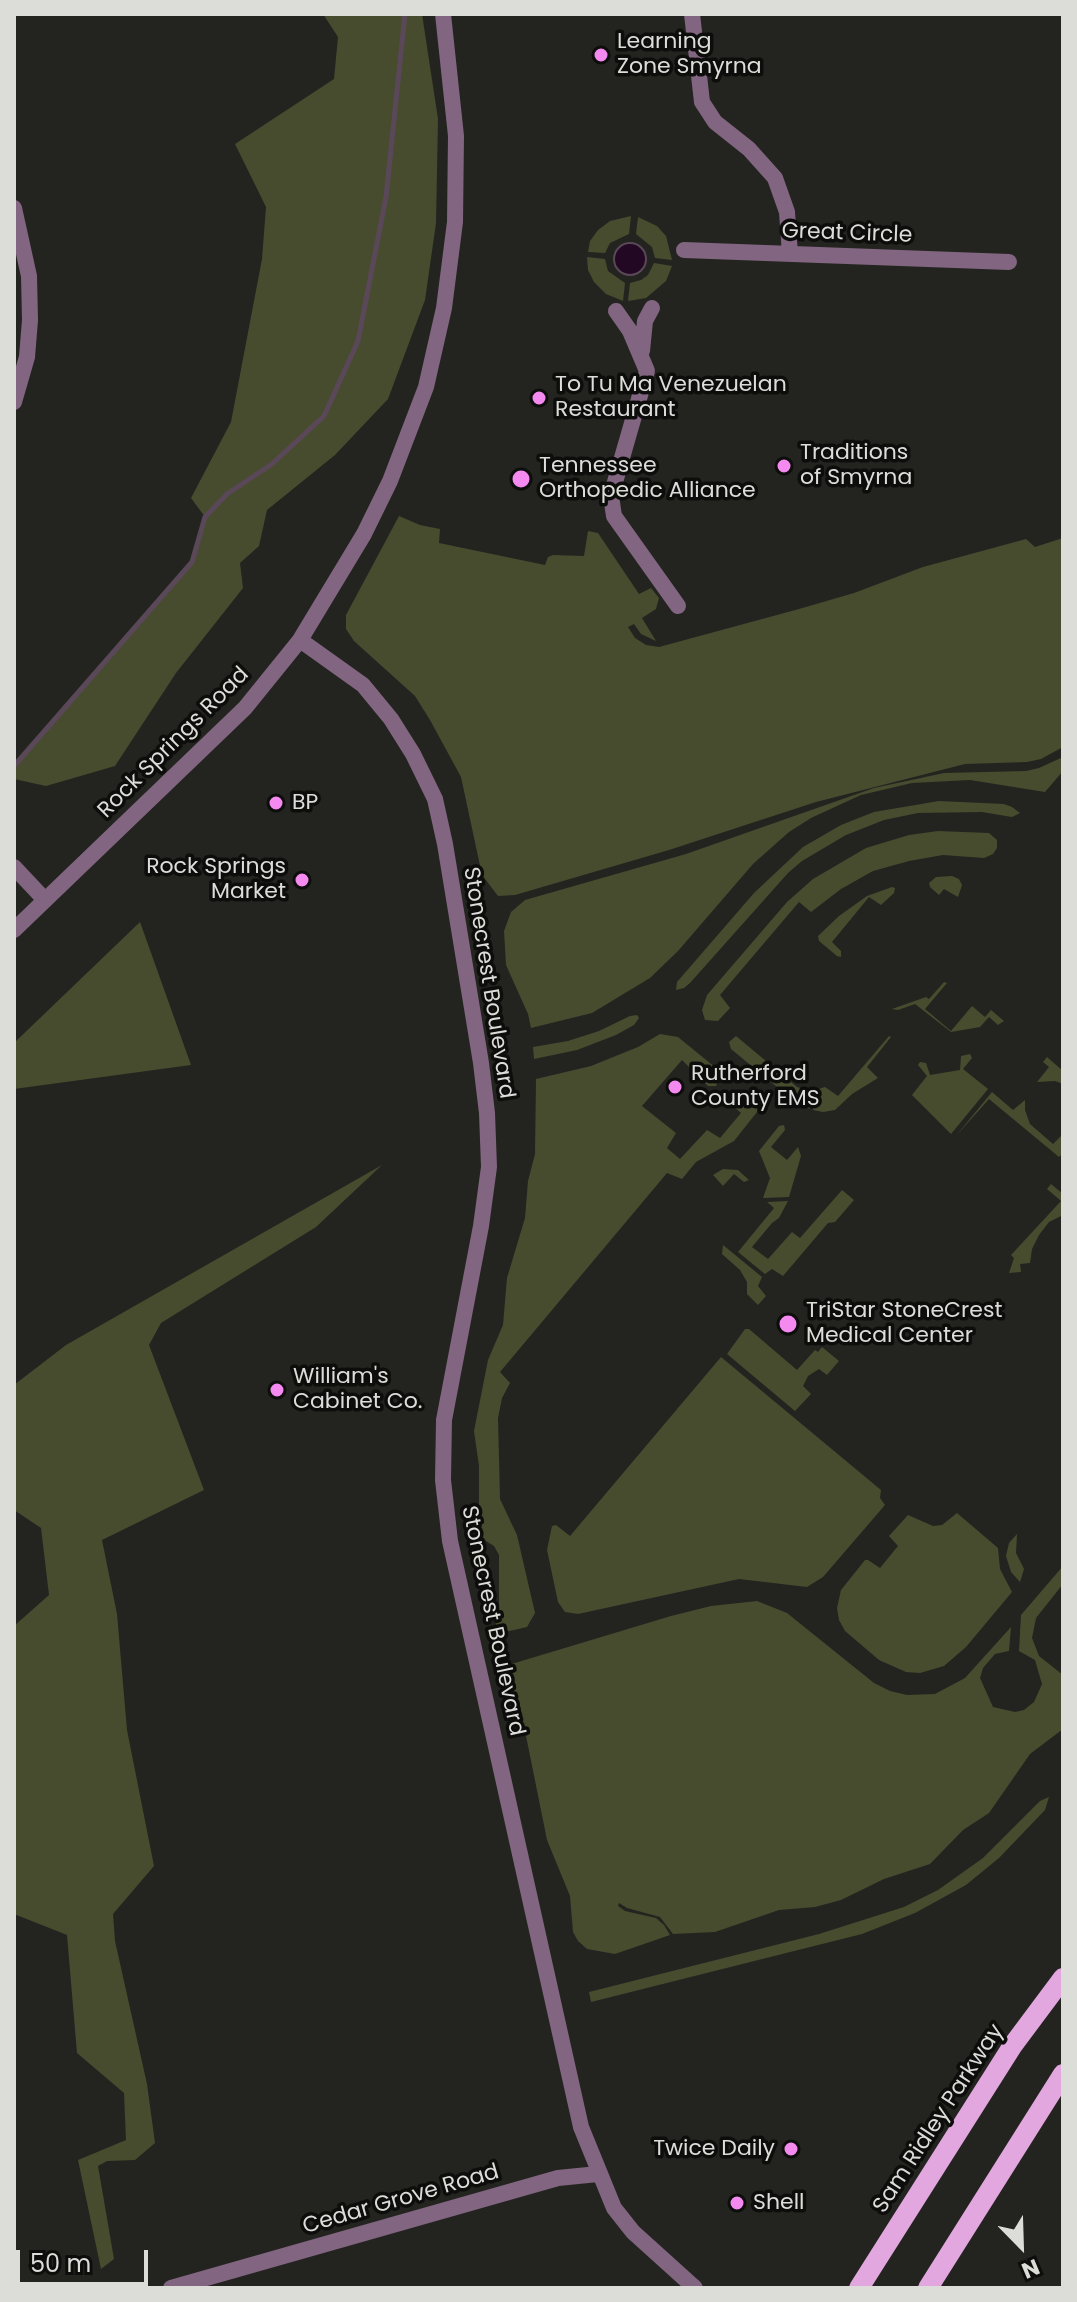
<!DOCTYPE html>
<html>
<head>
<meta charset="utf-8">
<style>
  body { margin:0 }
  #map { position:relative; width:1077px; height:2302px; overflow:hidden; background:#23241f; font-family:Poppins,sans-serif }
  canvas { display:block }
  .frame { position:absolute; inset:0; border:16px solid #dcddd9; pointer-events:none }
  .north { position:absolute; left:981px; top:2206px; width:80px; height:80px; -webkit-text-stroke:6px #0d0d0b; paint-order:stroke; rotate:157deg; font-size:22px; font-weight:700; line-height:32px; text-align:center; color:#dcddd9 }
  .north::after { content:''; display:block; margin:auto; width:28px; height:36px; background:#dcddd9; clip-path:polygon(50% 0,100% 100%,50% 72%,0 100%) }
  .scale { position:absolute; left:16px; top:2250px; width:132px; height:36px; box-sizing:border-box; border:4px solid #dcddd9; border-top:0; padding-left:10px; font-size:24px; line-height:28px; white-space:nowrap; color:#dcddd9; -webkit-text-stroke:6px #0d0d0b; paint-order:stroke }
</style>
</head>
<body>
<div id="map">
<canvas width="1077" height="2302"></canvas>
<div class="frame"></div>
<div class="north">N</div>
<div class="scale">50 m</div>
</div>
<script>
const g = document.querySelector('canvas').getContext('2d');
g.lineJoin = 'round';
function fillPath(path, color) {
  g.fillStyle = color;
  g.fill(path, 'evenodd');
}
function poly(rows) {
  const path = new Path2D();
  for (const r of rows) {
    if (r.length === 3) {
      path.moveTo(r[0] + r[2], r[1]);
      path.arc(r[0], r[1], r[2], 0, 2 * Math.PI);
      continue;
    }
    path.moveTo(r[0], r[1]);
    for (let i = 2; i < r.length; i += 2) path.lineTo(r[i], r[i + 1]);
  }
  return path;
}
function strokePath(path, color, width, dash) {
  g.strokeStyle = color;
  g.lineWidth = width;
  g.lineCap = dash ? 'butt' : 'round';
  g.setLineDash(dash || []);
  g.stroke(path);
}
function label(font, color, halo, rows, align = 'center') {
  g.font = font + ' Poppins,sans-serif';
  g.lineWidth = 7;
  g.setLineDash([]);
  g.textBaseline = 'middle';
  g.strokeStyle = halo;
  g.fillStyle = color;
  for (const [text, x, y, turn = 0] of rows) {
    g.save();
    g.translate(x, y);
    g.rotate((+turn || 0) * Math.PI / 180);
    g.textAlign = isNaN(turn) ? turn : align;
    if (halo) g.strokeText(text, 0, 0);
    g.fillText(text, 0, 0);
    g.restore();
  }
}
fillPath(poly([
  [323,14,422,14,438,119,436,223,425,300,388,399,335,455,267,510,259,546,240,563,243,588,176,673,115,766,46,786,14,779,14,766,192,562,205,517,191,498,231,422,262,259,266,207,235,144,334,79,338,37],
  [631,216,629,234,610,243,605,253,588,252,590,241,598,230,610,221],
  [638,217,657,226,666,236,672,260,655,258,652,247,636,234],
  [587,257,605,259,608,271,625,283,623,301,606,294,594,282,588,270],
  [654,263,672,266,666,281,646,298,628,301,630,283,641,280,648,275],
  [399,516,420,525,440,529,439,543,545,565,548,557,553,555,584,556,588,531,598,533,639,594,651,588,659,598,656,609,642,618,656,641,641,634,634,624,628,627,635,638,646,645,659,647,799,609,854,593,923,567,1026,539,1035,547,1063,538,1063,747,1041,759,1027,762,965,764,816,802,669,850,515,895,498,896,482,875,461,777,430,720,415,696,354,641,346,629,346,615],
  [1063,757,1063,771,1045,792,970,780,912,783,861,795,811,818,789,832,753,864,678,951,650,978,592,1013,531,1028,528,1014,506,965,504,931,511,912,525,900,686,854,874,788,944,773,1026,771,1039,768],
  [939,801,1004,804,1012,807,1020,813,1012,817,982,812,918,813,884,820,846,835,802,861,788,873,690,983,684,988,676,990,677,982,754,893,803,847,841,825,874,812],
  [938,831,989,833,997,840,997,848,993,854,984,858,943,855,909,861,873,871,841,889,811,912,799,902,720,995,730,1008,718,1021,705,1020,702,1010,707,995,787,902,813,879,866,848,909,835],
  [952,876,959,879,962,885,958,897,944,889,939,895,930,887,929,883,936,877],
  [892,887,895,888,894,893,881,905,869,897,832,942,841,951,841,957,837,956,819,941,818,936,839,916,867,896],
  [140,922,191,1065,14,1089,14,1043],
  [944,982,947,983,925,1009,951,1031,972,1006,985,1017,991,1010,1004,1021,998,1025,989,1017,980,1027,951,1032,915,1004,898,1010,892,1009,926,997,929,999],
  [637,1015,639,1018,634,1025,616,1035,577,1050,534,1059,533,1047,568,1041,599,1031,630,1016],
  [660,1034,678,1037,716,1068,720,1078,716,1086,708,1086,682,1060,642,1106,676,1133,667,1148,680,1159,707,1130,720,1138,741,1113,730,1103,734,1097,744,1094,749,1096,757,1104,757,1112,734,1141,696,1162,682,1179,667,1173,500,1372,510,1383,502,1398,498,1418,500,1499,517,1535,535,1613,527,1627,505,1632,495,1631,499,1606,499,1555,494,1546,481,1538,479,1532,479,1466,474,1431,488,1360,503,1325,507,1278,525,1218,528,1181,535,1154,536,1079,591,1066,638,1047],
  [736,1036,797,1087,809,1091,810,1109,794,1101,731,1049,729,1042],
  [889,1036,891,1037,867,1067,878,1078,852,1094,835,1110,823,1112,813,1110,812,1091,825,1087,838,1096],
  [970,1054,972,1058,963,1069,988,1089,951,1134,912,1095,927,1076,918,1065,920,1062,926,1063,930,1075,960,1070,961,1056],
  [1047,1057,1063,1071,1063,1084,1055,1081,1037,1082,1049,1067,1043,1062],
  [992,1092,1013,1110,1025,1100,1025,1110,1030,1124,1053,1144,1063,1134,1063,1153,1059,1157,989,1099,955,1137],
  [784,1125,785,1130,771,1147,787,1160,798,1147,801,1156,789,1197,763,1198,770,1178,759,1151,779,1126],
  [382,1165,316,1227,161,1323,149,1345,204,1490,102,1540,117,1614,127,1730,154,1866,113,1914,115,1941,147,2084,155,2143,135,2160,107,2161,98,2166,114,2259,101,2269,78,2160,126,2140,124,2093,77,2053,67,1935,14,1914,14,1626,49,1595,41,1528,14,1510,14,1385,66,1345],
  [723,1169,738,1170,749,1180,744,1182,734,1174,723,1186,713,1175],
  [1051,1184,1063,1194,1063,1215,1049,1222,1039,1235,1032,1249,1030,1263,1020,1264,1021,1272,1009,1273,1014,1258,1011,1255,1061,1201,1047,1189],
  [842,1190,854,1200,835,1222,828,1223,783,1276,772,1269,765,1274,738,1252,774,1208,767,1202,788,1201,779,1218,772,1223,752,1247,768,1259,792,1232,800,1238],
  [723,1245,762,1277,758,1286,766,1296,758,1305,747,1294,747,1282,740,1270,722,1254],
  [745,1329,749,1329,797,1370,815,1350,818,1352,822,1347,839,1361,827,1375,819,1369,808,1376,803,1386,811,1394,795,1411,727,1354],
  [721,1357,881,1490,880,1498,885,1505,823,1577,807,1587,739,1579,578,1614,565,1612,558,1602,547,1550,552,1526,556,1525,570,1536],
  [957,1513,998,1548,1000,1569,1012,1592,966,1647,944,1666,920,1673,906,1672,879,1660,845,1631,839,1620,837,1608,841,1590,865,1560,868,1560,880,1568,898,1546,889,1536,908,1515,933,1526,942,1525],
  [1017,1534,1016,1553,1024,1569,1020,1582,1011,1572,1006,1556,1009,1543],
  [1063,1566,1063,1584,1036,1618,1032,1638,1039,1656,1063,1675,1063,1729,1030,1754,989,1813,963,1830,930,1864,884,1879,841,1900,815,1907,779,1910,715,1932,673,1934,660,1917,627,1908,619,1903,618,1906,625,1911,656,1918,664,1925,670,1935,615,1954,587,1949,578,1941,573,1932,570,1896,547,1840,524,1726,501,1671,505,1666,671,1616,711,1606,757,1601,787,1613,874,1683,890,1691,907,1695,935,1694,965,1678,1011,1627,1009,1651,995,1654,983,1668,980,1678,993,1707,1015,1712,1024,1710,1034,1702,1042,1684,1035,1660,1019,1651,1021,1615],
  [1049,1797,1045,1810,999,1858,966,1885,915,1913,862,1934,591,2002,589,1992,819,1934,904,1907,938,1890,983,1858,1040,1801]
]), '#474c2f');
const water = poly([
  [630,259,16]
]);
fillPath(water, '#220822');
strokePath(water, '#5a4859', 2);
strokePath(poly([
  [14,766,192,562,205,517,227,494,272,464,324,416,358,341,386,197,405,14]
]), '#5a4859', 5);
strokePath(poly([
  [692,14,702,102,715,122,749,149,775,178,787,212,790,254],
  [14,208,29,276,30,320,27,357,14,402],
  [684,250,1009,262],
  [616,311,630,331,647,371,611,496,614,516,678,606],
  [642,351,645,321,652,308],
  [14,867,45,900]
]), '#826580', 16);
strokePath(poly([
  [300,640,363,685,391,719,413,754,435,799,445,844,481,1063,487,1113,489,1167,481,1226,444,1420,443,1480,450,1541,581,2127,614,2208,633,2232,695,2288],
  [14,930,245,708,300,640,364,534,390,481,426,387,444,308,455,222,456,136,443,14],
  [171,2288,558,2178,598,2174]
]), '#826580', 16);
strokePath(poly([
  [859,2288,1013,2045,1063,1978],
  [928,2288,1063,2074]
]), '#e3a7df', 20);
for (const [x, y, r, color] of [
  [601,55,8,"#f489f0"],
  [539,398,8,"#f489f0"],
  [784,466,8,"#f489f0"],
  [521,479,10,"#f489f0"],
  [276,803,8,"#f489f0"],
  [302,880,8,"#f489f0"],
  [675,1087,8,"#f489f0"],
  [788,1324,10,"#f489f0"],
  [277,1390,8,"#f489f0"],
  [791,2149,8,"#f489f0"],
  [737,2203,8,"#f489f0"]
]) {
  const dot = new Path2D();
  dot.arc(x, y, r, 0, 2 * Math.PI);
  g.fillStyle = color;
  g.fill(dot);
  strokePath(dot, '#0d0d0b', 3);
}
label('22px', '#dcddd9', '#0d0d0b', [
  ["Learning",617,42],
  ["Zone Smyrna",617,67],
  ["To Tu Ma Venezuelan",555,385],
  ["Restaurant",555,410],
  ["Traditions",800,453],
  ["of Smyrna",800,478],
  ["Tennessee",539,466],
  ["Orthopedic Alliance",539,491],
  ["BP",292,803],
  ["Rock Springs",286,867,"right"],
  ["Market",286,892,"right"],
  ["Rutherford",691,1074],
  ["County EMS",691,1099],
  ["TriStar StoneCrest",806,1311],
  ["Medical Center",806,1336],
  ["William's",293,1377],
  ["Cabinet Co.",293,1402],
  ["Twice Daily",775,2149,"right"],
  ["Shell",753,2203]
], 'left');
label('22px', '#dcddd9', '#0d0d0b', [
  ["Great Circle",847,234,2],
  ["Rock Springs Road",174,743,-45],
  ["Stonecrest Boulevard",488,983,81],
  ["Stonecrest Boulevard",492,1621,78],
  ["Sam Ridley Parkway",939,2119,-57],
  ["Cedar Grove Road",401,2200,-16]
]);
</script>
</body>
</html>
